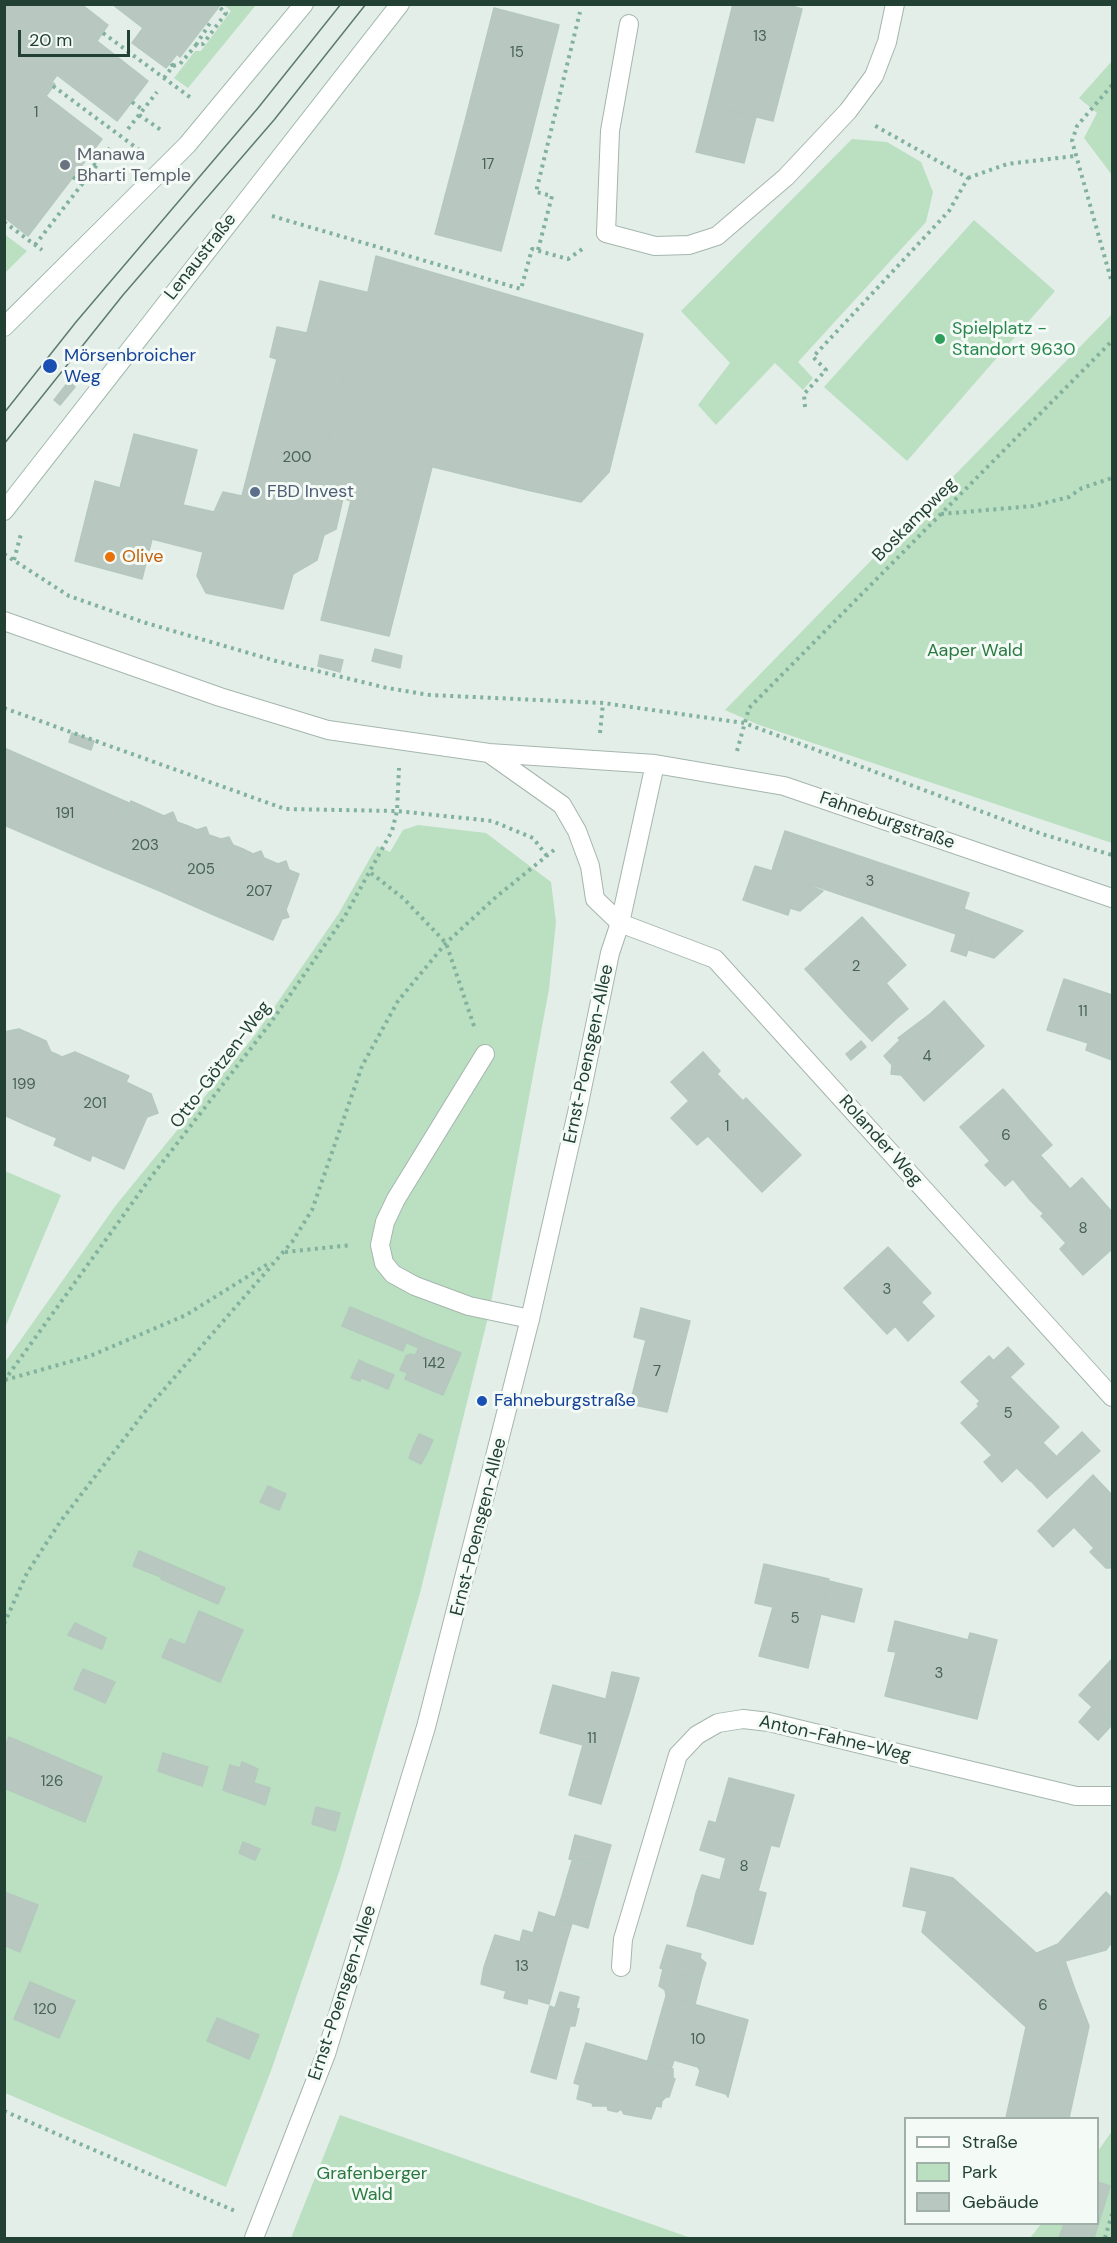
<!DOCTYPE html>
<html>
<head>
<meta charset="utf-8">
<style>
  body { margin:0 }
  #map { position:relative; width:1117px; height:2243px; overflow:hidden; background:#e3eee8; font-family:"DM Sans",sans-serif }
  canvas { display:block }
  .frame { position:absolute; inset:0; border:6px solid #224034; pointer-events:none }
  .legend { position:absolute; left:904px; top:2117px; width:195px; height:108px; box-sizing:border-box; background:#f4faf6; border:2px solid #a0b0a8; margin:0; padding:8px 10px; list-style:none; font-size:18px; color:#224034 }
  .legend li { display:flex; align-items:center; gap:12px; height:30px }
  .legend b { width:30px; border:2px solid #a0b0a8 }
  .scale { position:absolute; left:18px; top:30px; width:112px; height:27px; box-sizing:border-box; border:3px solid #224034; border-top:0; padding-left:8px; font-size:18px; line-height:21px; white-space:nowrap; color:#224034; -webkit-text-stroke:4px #f4faf6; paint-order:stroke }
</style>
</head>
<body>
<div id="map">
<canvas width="1117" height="2243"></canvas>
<div class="frame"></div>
<ul class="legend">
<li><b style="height:8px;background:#fff"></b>Straße</li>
<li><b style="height:16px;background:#bbdfc1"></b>Park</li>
<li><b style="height:16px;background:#b8c8c0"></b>Gebäude</li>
</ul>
<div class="scale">20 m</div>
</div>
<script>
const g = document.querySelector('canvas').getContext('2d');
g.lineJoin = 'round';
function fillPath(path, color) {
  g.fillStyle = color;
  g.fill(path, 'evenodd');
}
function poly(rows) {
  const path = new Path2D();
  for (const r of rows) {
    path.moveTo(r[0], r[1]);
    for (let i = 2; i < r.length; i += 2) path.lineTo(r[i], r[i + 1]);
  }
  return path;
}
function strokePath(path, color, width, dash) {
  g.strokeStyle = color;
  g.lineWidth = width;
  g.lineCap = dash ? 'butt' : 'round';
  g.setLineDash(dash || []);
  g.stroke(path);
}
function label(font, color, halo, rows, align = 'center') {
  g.font = font + ' "DM Sans",sans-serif';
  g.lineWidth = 6;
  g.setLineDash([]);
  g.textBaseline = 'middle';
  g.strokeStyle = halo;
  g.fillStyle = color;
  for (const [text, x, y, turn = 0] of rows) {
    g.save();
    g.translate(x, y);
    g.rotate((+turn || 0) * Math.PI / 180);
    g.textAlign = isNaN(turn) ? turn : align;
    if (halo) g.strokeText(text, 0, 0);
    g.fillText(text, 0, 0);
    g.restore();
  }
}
fillPath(poly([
  [224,5,256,5,188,88,174,78,195,51,201,51,231,11],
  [1112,61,1112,175,1084,138,1097,113,1079,98],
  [852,139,887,142,921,162,933,192,926,222,798,362,813,378,803,390,775,363,716,425,698,405,730,363,681,311],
  [974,220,1055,291,907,461,824,387],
  [4,234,27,251,5,273,4,273],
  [1112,314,1112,843,759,725,725,710],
  [418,825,486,833,551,882,556,922,549,989,489,1313,420,1593,340,1869,272,2068,226,2187,5,2093,5,1362,116,1205,255,1035,339,913,377,846,390,852,403,830],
  [5,1171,61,1195,5,1328],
  [340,2115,691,2238,291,2238],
  [1112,2131,1112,2238,1030,2238,1041,2224,1098,2224,1098,2151]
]), '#bbdfc1');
const building = poly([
  [4,4,81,4,108,25,97,41,148,81,117,121,57,75,52,82,55,84,46,96,102,139,28,236,4,217,4,4],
  [112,4,221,4,180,57,177,54,166,68,132,43,143,28,112,4],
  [733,4,785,4,802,9,773,121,708,105,733,4],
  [494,8,559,25,531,136,465,121,494,8],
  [708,105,756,117,744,163,696,152,708,105],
  [465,121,531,136,501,251,435,234,465,121],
  [376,256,571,313,527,490,364,450,361,462,325,453,352,345,360,347,374,294,368,292,376,256],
  [320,281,374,294,360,347,352,345,325,453,361,462,364,450,432,467,389,636,321,620,351,501,343,498,336,529,324,535,317,560,293,574,283,609,206,593,197,576,203,552,152,539,142,579,75,561,95,481,120,488,134,434,197,450,183,505,214,512,223,492,242,496,277,359,270,357,277,327,307,333,320,281],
  [571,313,643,334,609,472,581,502,527,490,571,313],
  [69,381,75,387,60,405,54,400,69,381],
  [375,649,402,656,400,668,372,661,375,649],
  [320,655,343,660,340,672,318,666,320,655],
  [72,733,94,741,91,750,69,742,72,733],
  [4,748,129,803,102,867,4,825,4,748],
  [131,801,164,816,173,812,177,822,188,826,160,891,102,867,131,801],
  [188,826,197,830,206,827,209,835,221,839,229,837,233,845,243,849,214,915,160,891,188,826],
  [785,831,969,893,956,934,780,874,782,866,774,864,785,831],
  [243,849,253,854,261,851,264,858,278,864,286,861,289,870,299,874,286,910,289,917,282,919,273,940,214,915,243,849],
  [774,864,782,866,780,874,823,891,800,911,790,908,788,915,743,900,755,866,772,871,774,864],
  [964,909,980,915,966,956,951,951,964,909],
  [980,915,1023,931,994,958,969,950,980,915],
  [862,917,906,965,849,1017,805,969,862,917],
  [1064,979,1112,995,1112,1060,1086,1050,1088,1043,1047,1030,1064,979],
  [886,983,908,1009,896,1019,874,994,886,983],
  [874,994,896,1019,872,1041,849,1017,874,994],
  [944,1001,984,1046,971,1058,930,1014,944,1001],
  [930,1014,971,1058,924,1101,901,1075,891,1074,892,1065,884,1056,900,1040,898,1038,930,1014],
  [19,1029,46,1041,51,1052,56,1054,26,1125,4,1115,4,1032,19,1029],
  [861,1041,866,1047,851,1060,846,1054,861,1041],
  [75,1052,129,1076,126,1082,151,1094,158,1113,147,1117,124,1169,92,1155,90,1161,54,1145,57,1138,26,1125,56,1054,62,1057,75,1052],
  [703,1052,720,1071,689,1101,671,1082,703,1052],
  [717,1074,743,1101,746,1098,801,1155,762,1192,708,1136,697,1145,671,1118,717,1074],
  [1003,1089,1052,1145,1005,1186,985,1165,990,1161,960,1127,1003,1089],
  [1040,1155,1058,1175,1030,1200,1013,1179,1040,1155],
  [1058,1175,1070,1189,1043,1213,1030,1200,1058,1175],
  [1082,1178,1112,1212,1112,1249,1083,1275,1060,1249,1066,1243,1041,1216,1082,1178],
  [888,1247,931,1293,887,1334,844,1288,888,1247],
  [921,1302,934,1316,908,1341,895,1326,921,1302],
  [350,1307,410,1332,403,1351,342,1326,350,1307],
  [641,1308,690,1321,667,1412,630,1404,646,1340,634,1337,641,1308],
  [410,1332,423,1338,419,1348,407,1343,410,1332],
  [423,1338,461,1353,443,1395,405,1379,423,1338],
  [1008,1347,1024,1364,1011,1376,1007,1375,993,1361,1008,1347],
  [410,1354,415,1355,408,1373,400,1370,406,1356,410,1354],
  [989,1356,1059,1427,1002,1482,984,1462,992,1455,961,1423,979,1406,977,1404,980,1401,961,1382,989,1356],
  [359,1360,367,1364,360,1381,351,1378,359,1360],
  [367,1364,394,1375,388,1389,362,1378,367,1364],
  [1082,1432,1100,1451,1047,1498,1031,1481,1082,1432],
  [419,1434,433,1440,427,1453,413,1447,419,1434],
  [1043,1443,1056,1456,1030,1481,1017,1468,1043,1443],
  [413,1447,427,1453,421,1464,409,1458,413,1447],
  [1093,1475,1112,1495,1112,1565,1110,1568,1106,1568,1090,1552,1094,1548,1074,1527,1053,1547,1038,1531,1093,1475],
  [268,1486,286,1494,279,1510,260,1502,268,1486],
  [139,1551,167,1563,161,1577,133,1566,139,1551],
  [167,1563,225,1588,218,1604,161,1579,167,1563],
  [764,1564,829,1579,808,1668,759,1656,773,1607,755,1603,764,1564],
  [829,1581,862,1589,854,1622,821,1614,829,1581],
  [199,1611,243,1630,220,1682,162,1657,170,1639,185,1645,199,1611],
  [895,1621,968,1640,970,1633,997,1640,977,1719,885,1696,896,1652,888,1651,895,1621],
  [75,1623,106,1638,102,1649,68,1635,75,1623],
  [1112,1659,1112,1725,1079,1695,1112,1659],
  [83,1669,115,1682,105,1703,74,1689,83,1669],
  [612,1672,639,1678,631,1706,606,1699,612,1672],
  [553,1685,631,1706,601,1804,569,1795,583,1745,540,1733,553,1685],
  [1092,1707,1112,1725,1098,1740,1079,1722,1092,1707],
  [9,1737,102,1777,85,1822,4,1788,4,1749,9,1737],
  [163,1753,208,1767,202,1786,158,1771,163,1753],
  [242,1762,258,1769,249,1799,223,1790,230,1765,240,1768,242,1762],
  [729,1778,794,1795,779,1847,771,1845,758,1891,766,1893,753,1944,750,1944,759,1911,696,1893,702,1875,720,1880,726,1858,700,1850,709,1821,716,1823,729,1778],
  [254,1783,270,1788,265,1805,249,1799,254,1783],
  [316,1807,340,1813,335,1831,312,1824,316,1807],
  [575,1835,611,1845,605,1866,569,1859,575,1835],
  [243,1842,260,1849,255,1860,239,1853,243,1842],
  [573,1858,605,1866,599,1888,567,1878,573,1858],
  [911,1868,953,1878,1074,1987,1089,2026,1069,2118,1006,2118,1026,2027,922,1932,927,1911,903,1906,911,1868],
  [567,1878,599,1888,594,1905,562,1896,567,1878],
  [4,1892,38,1905,20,1952,4,1945,4,1892],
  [1106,1892,1112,1898,1112,1942,1106,1950,1065,1961,1058,1944,1106,1892],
  [696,1893,759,1911,750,1944,696,1928,702,1904,694,1902,696,1893],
  [562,1896,594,1905,588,1928,555,1918,562,1896],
  [694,1902,702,1904,696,1928,687,1926,694,1902],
  [539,1912,572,1923,566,1943,533,1933,539,1912],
  [523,1930,566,1943,549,2004,528,1998,527,2004,504,1998,506,1991,481,1984,484,1967,495,1935,520,1942,523,1930],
  [1058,1944,1065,1961,1074,1987,1037,1953,1058,1944],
  [667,1945,701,1954,700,1958,706,1963,701,1980,660,1968,667,1945],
  [663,1969,701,1980,695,2004,666,1996,665,1990,659,1986,663,1969],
  [30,1982,75,2001,59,2038,14,2019,30,1982],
  [560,1992,579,1997,576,2008,579,2009,575,2026,570,2026,556,2079,531,2072,550,2006,555,2008,560,1992],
  [666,1996,748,2020,728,2097,726,2094,696,2085,700,2071,698,2067,674,2060,671,2069,647,2063,666,1996],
  [217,2018,259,2035,249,2059,207,2041,217,2018],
  [586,2043,673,2069,673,2078,675,2079,669,2097,666,2097,662,2101,661,2107,656,2106,651,2119,624,2114,621,2109,617,2112,608,2110,607,2106,593,2106,592,2103,577,2099,580,2085,574,2083,586,2043],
  [1098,2182,1110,2186,1094,2238,1059,2238,1064,2224,1098,2224,1098,2182]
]);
fillPath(building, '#b8c8c0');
strokePath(building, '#b5c8be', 1.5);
const service = poly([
  [606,233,610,131,629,24],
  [485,1054,396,1199,385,1222,380,1245,384,1263,393,1274,415,1286,469,1306,530,1319]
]);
const minor = poly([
  [606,233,655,246,689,245,717,236,786,177,848,111,874,76,887,42,895,4],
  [620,923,715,959,1112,1397],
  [621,1967,623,1939,678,1755,697,1735,718,1723,743,1719,769,1722,1076,1796,1112,1796]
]);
const tertiary = poly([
  [4,621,220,697,328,730,489,753,655,764,784,786,1112,898],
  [490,754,562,805,577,831,590,866,595,899,620,923],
  [254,2238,326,2054,426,1727,530,1319,577,1113,610,953,620,923,655,764]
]);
const secondary = poly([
  [4,327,187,145,304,4],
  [4,511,400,4]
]);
strokePath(service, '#a5b6ae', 20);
strokePath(minor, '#a5b6ae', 20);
strokePath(tertiary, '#a5b6ae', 20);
strokePath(secondary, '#a1baae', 20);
strokePath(poly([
  [103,33,191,98],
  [196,45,210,23,208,22],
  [173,66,180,64,196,45,203,44,226,13,219,7],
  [164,78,173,66,170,62],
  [1112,85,1077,126,1072,141,1112,283],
  [53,86,142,152],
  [132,102,143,110],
  [139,115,161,130],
  [128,129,157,92],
  [87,159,97,166],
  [92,172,108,184],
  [73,177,82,184],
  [968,178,1007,164,1075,156],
  [272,216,521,289,532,249,568,259,584,248],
  [4,222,42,250],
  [35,245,110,148],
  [538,250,552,196,536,192,580,12],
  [805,407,804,394,826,370,813,357,949,211,968,178,872,124],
  [941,514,1033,506,1069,497,1082,488,1112,478],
  [4,554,69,596,146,623,276,661,387,688,430,695,603,703,744,723,1042,834,1112,855],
  [14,560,21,534],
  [4,708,285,809,397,811,492,821,533,838,547,856],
  [600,733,603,703],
  [737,751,749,708,1112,341],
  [371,873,403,898,446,943,475,1029],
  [285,1252,352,1245],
  [5,1380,90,1356,186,1315,271,1262],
  [4,1381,151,1177,269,1025,345,916,392,831,397,811,399,768],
  [4,1624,27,1573,60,1522,147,1409,292,1242,312,1210,362,1066,398,1001,446,943,496,897,554,850],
  [4,2111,235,2211],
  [1105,2238,1112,2214]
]), '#82b29e', 4, [3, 4.5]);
strokePath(service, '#fff', 18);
strokePath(minor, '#fff', 18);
strokePath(tertiary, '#fff', 18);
strokePath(secondary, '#fff', 18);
strokePath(poly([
  [4,413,76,322,258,108,341,4],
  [4,444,123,295,274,120,366,4]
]), '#5c7b6f', 1.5);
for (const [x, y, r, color] of [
  [65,165,6,"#6b7280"],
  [940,339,6,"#2e9e5b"],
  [50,366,8,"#1a4fb4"],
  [255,492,6,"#5c6f8a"],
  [110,557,6,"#e8710a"],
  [482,1401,6,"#1a4fb4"]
]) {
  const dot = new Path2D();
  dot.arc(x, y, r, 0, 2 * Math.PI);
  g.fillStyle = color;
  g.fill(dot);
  strokePath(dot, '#f4faf6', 2);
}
label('15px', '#486257', null, [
  ["13",760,37],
  ["15",517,53],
  ["1",36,113],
  ["17",488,165],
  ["200",297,458],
  ["191",65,814],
  ["203",145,846],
  ["205",201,870],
  ["3",870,882],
  ["207",259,892],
  ["2",856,967],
  ["11",1083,1012],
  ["4",927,1057],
  ["199",24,1085],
  ["201",95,1104],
  ["1",727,1127],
  ["6",1006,1136],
  ["8",1083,1229],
  ["3",887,1290],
  ["142",434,1364],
  ["7",657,1372],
  ["5",1008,1414],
  ["5",795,1619],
  ["3",939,1674],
  ["11",592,1739],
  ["126",52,1782],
  ["8",744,1867],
  ["13",522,1967],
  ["6",1043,2006],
  ["120",45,2010],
  ["10",698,2040]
]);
label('18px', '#5b616d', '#f4faf6', [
  ["Manawa",77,155],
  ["Bharti Temple",77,176]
], 'left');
label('18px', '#224034', '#f4faf6', [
  ["Lenaustraße",201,257,-52],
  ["Boskampweg",915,520,-45],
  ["Fahneburgstraße",887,821,19],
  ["Ernst-Poensgen-Allee",589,1054,-78],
  ["Otto-Götzen-Weg",221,1065,-53],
  ["Rolander Weg",880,1141,48],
  ["Ernst-Poensgen-Allee",479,1527,-76],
  ["Anton-Fahne-Weg",835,1739,13],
  ["Ernst-Poensgen-Allee",343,1993,-72]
]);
label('18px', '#27864d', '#f4faf6', [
  ["Spielplatz -",952,329],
  ["Standort 9630",952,350]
], 'left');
label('18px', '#164399', '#f4faf6', [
  ["Mörsenbroicher",64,356],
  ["Weg",64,377],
  ["Fahneburgstraße",494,1401]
], 'left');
label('18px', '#4e5e75', '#f4faf6', [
  ["FBD Invest",267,492]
], 'left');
label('18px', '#c56008', '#f4faf6', [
  ["Olive",122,557]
], 'left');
label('18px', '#2a7940', '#f4faf6', [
  ["Aaper Wald",975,651],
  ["Grafenberger",372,2174],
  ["Wald",372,2195]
]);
</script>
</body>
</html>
